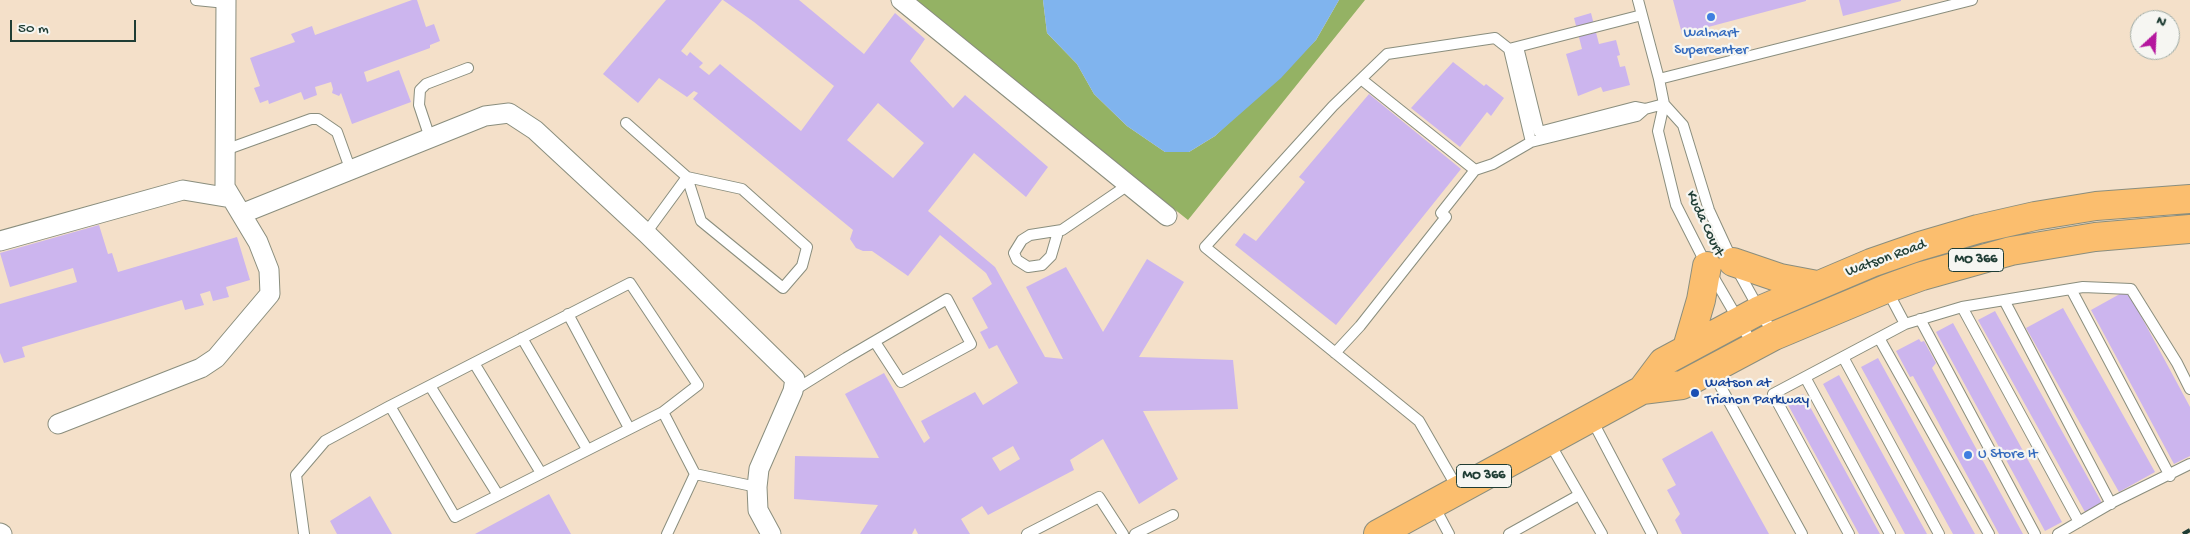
<!DOCTYPE html>
<html>
<head>
<meta charset="utf-8">
<style>
  body { margin:0 }
  #map { position:relative; width:2190px; height:534px; overflow:hidden; background:#f4e0c9; font-family:"Gochi Hand",sans-serif }
  canvas { display:block }
  .north { position:absolute; left:2130px; top:10px; width:50px; height:50px; box-sizing:border-box; background:#f6f6f2; border:1px solid #a0aca6; border-radius:50%; rotate:25deg; font-size:14px; font-weight:700; line-height:20px; text-align:center; color:#1f3d34 }
  .north::after { content:''; display:block; margin:auto; width:18px; height:22px; background:#b5179e; clip-path:polygon(50% 0,100% 100%,50% 72%,0 100%) }
  .scale { position:absolute; left:10px; top:20px; width:126px; height:22px; box-sizing:border-box; border:2px solid #1f3d34; border-top:0; padding-left:6px; font-size:15px; line-height:18px; white-space:nowrap; color:#1f3d34; -webkit-text-stroke:4px #f6f6f2; paint-order:stroke }
</style>
</head>
<body>
<div id="map">
<canvas width="2190" height="534"></canvas>
<div class="north">N</div>
<div class="scale">50 m</div>
</div>
<script>
const g = document.querySelector('canvas').getContext('2d');
g.lineJoin = 'round';
function fillPath(path, color) {
  g.fillStyle = color;
  g.fill(path, 'evenodd');
}
function poly(rows) {
  const path = new Path2D();
  for (const r of rows) {
    path.moveTo(r[0], r[1]);
    for (let i = 2; i < r.length; i += 2) path.lineTo(r[i], r[i + 1]);
  }
  return path;
}
function strokePath(path, color, width, dash) {
  g.strokeStyle = color;
  g.lineWidth = width;
  g.lineCap = dash ? 'butt' : 'round';
  g.setLineDash(dash || []);
  g.stroke(path);
}
function label(font, color, halo, rows, align = 'center') {
  g.font = font + ' "Gochi Hand",sans-serif';
  g.lineWidth = 4.5;
  g.setLineDash([]);
  g.textBaseline = 'middle';
  g.strokeStyle = halo;
  g.fillStyle = color;
  for (const [text, x, y, turn = 0] of rows) {
    g.save();
    g.translate(x, y);
    g.rotate((+turn || 0) * Math.PI / 180);
    g.textAlign = isNaN(turn) ? turn : align;
    if (halo) g.strokeText(text, 0, 0);
    g.fillText(text, 0, 0);
    g.restore();
  }
}
fillPath(poly([
  [912,0,1043,0,1047,33,1077,64,1094,94,1127,126,1165,152,1189,152,1215,136,1316,40,1339,0,1365,0,1188,220]
]), '#94b264');
fillPath(poly([
  [1043,0,1339,0,1316,40,1281,78,1215,136,1189,152,1165,152,1127,126,1094,94,1077,64,1047,33]
]), '#80b4ee');
fillPath(poly([
  [412,0,417,0,426,27,434,24,440,41,430,45,430,48,364,72,367,82,399,70,411,102,352,124,341,93,339,96,332,93,333,89,331,82,315,87,317,95,304,100,301,92,269,104,268,100,260,103,254,88,260,86,250,58,295,42,291,34,312,26,315,35],
  [666,0,722,0,681,51,687,56,690,52,703,63,699,67,709,75,720,64,801,131,834,86,754,22,723,0,799,0,864,54,895,13,925,39,910,61,953,108,965,95,1048,167,1026,197,974,153,928,211,995,267,1045,357,1063,359,1026,287,1066,267,1103,332,1147,259,1184,282,1139,357,1233,360,1238,409,1143,411,1178,479,1139,504,1103,439,1070,460,1074,470,988,515,982,506,961,519,970,534,918,534,915,528,912,534,860,534,878,505,794,499,795,456,879,458,845,394,884,373,924,443,930,438,921,421,975,392,983,405,1018,383,997,345,989,349,980,332,988,328,972,298,992,284,986,273,940,235,908,276,872,251,863,251,856,248,850,239,853,230,693,99,698,93,694,91,687,97,659,78,638,103,603,74],
  [878,103,924,143,893,178,847,140],
  [1013,446,1020,459,1000,471,992,458],
  [1673,0,1806,0,1806,1,1682,34],
  [1839,0,1901,0,1901,1,1843,16],
  [1591,13,1599,44,1616,40,1620,55,1617,56,1620,67,1625,66,1630,85,1603,92,1601,87,1578,96,1566,54,1582,49,1574,18],
  [1453,62,1484,86,1486,84,1504,98,1491,116,1487,112,1460,147,1411,108],
  [1369,94,1461,169,1336,325,1235,245,1244,233,1256,241,1305,182,1299,177],
  [99,225,108,254,112,253,118,272,237,237,250,280,226,287,229,297,213,301,210,291,200,294,204,305,185,310,182,300,22,347,25,357,4,363,0,353,0,304,77,282,73,268,10,287,0,253],
  [2127,290,2190,407,2190,456,2174,464,2091,310],
  [2063,308,2155,472,2119,492,2026,328],
  [1995,311,2102,503,2085,512,1978,320],
  [1953,323,2062,522,2045,531,1936,332],
  [1919,339,1921,342,1924,341,1936,363,1932,368,2023,534,1999,534,1913,376,1910,377,1896,351],
  [1878,358,1975,534,1953,534,1861,367],
  [1839,375,1927,534,1905,534,1823,384],
  [1803,394,1880,534,1859,534,1787,403],
  [1712,431,1769,534,1682,534,1675,520,1680,514,1667,490,1676,485,1662,459],
  [549,494,571,534,475,534],
  [370,496,392,534,337,534,330,521]
]), '#ccb5ee');
const service = poly([
  [196,0,226,3],
  [1638,0,1659,79,1664,104,1658,131,1676,205,1707,266,1753,345],
  [1518,47,1539,132,1635,107,1645,109,1664,104],
  [1361,79,1475,170],
  [1659,79,1972,0],
  [1664,104,1683,125,1709,210,1733,262,1774,336],
  [626,123,687,177,646,233],
  [430,138,419,105,420,90,426,84,468,68],
  [1531,142,1509,49,1642,15],
  [225,150,311,119,318,119,337,132,351,171],
  [687,177,742,189,807,247,802,266,783,288,701,221,687,177],
  [1058,232,1051,256,1042,265,1028,267,1017,260,1014,253,1022,240,1030,235,1062,230,1128,185],
  [630,283,698,385,663,412,455,517,390,406,630,283],
  [2071,289,2170,476],
  [2004,300,2111,504],
  [1962,307,2079,522],
  [568,314,629,428],
  [1920,319,2035,534],
  [1905,324,1962,307,2083,287,2131,289,2177,363,2190,389],
  [522,338,587,449],
  [1879,338,1989,534],
  [1335,353,1360,326,1446,217,1441,213,1475,170,1493,164,1531,142,1637,116,1645,109],
  [1843,357,1939,534],
  [474,363,541,473],
  [1712,371,1802,534],
  [1805,377,1890,534],
  [430,386,498,495],
  [793,391,846,358,947,299,971,344,901,382,875,342],
  [663,412,695,474,757,487],
  [1592,420,1652,534],
  [1549,442,1602,534],
  [1458,489,1419,421,1205,247,1333,106,1387,54,1495,38,1509,49],
  [1433,504,1449,534],
  [304,534,296,475,325,441,390,406],
  [667,534,695,474],
  [1027,534,1099,497,1123,534],
  [1135,534,1173,515],
  [1509,534,1579,495],
  [1849,534,1773,394,1905,324,1887,290],
  [2058,534,2115,501,2190,464]
]);
const minor = poly([
  [901,0,1167,216],
  [241,214,485,116,509,113,535,130,646,233,795,379,793,391,759,469,757,487,758,510,771,534],
  [0,241,183,190,231,198],
  [58,424,201,368,216,358,270,294,269,270,258,242,225,187,226,0],
  [0,533,2,534]
]);
const primary = poly([
  [1733,262,1780,278,1817,285],
  [1687,348,1701,300,1707,266],
  [1642,390,1663,362,1758,311,1871,263,1920,246,1978,229,2035,216,2096,206,2190,199],
  [1378,534,1642,390,1682,385,1774,336,1886,289,1922,276,2011,251,2095,237,2190,229]
]);
strokePath(service, '#8a8e7e', 12);
strokePath(minor, '#8a8e7e', 21);
strokePath(primary, '#8a8e7e', 30);
strokePath(service, '#fff', 10);
strokePath(minor, '#fff', 19);
strokePath(primary, '#fbbe6e', 28);
strokePath(poly([
  [2183,534,2190,530]
]), '#1f3d34', 4, [8, 4]);
for (const [x, y, r, color] of [
  [1711,17,5,"#3f7fe0"],
  [1695,393,5,"#1a4fb4"],
  [1968,455,5,"#3f7fe0"]
]) {
  const dot = new Path2D();
  dot.arc(x, y, r, 0, 2 * Math.PI);
  g.fillStyle = color;
  g.fill(dot);
  strokePath(dot, '#f6f6f2', 2);
}
for (const [x, y, w] of [
  [1976,260,55],
  [1484,476,55]
]) {
  const box = new Path2D();
  box.roundRect(x - w / 2, y - 11.5, w, 23, 4);
  g.fillStyle = '#f6f6f2';
  g.fill(box);
  strokePath(box, '#1f3d34', 1);
}
label('bold 14px', '#1f3d34', null, [
  ["MO 366",1976,260],
  ["MO 366",1484,476]
]);
label('15px', '#366cbe', '#f6f6f2', [
  ["Walmart",1711,34],
  ["Supercenter",1711,51],
  ["U Store It",1978,455,"left"]
]);
label('15px', '#1f3d34', '#f6f6f2', [
  ["Kuda Court",1704,224,65],
  ["Watson Road",1886,259,-20]
]);
label('15px', '#164399', '#f6f6f2', [
  ["Watson at",1705,384],
  ["Trianon Parkway",1705,401]
], 'left');
</script>
</body>
</html>
